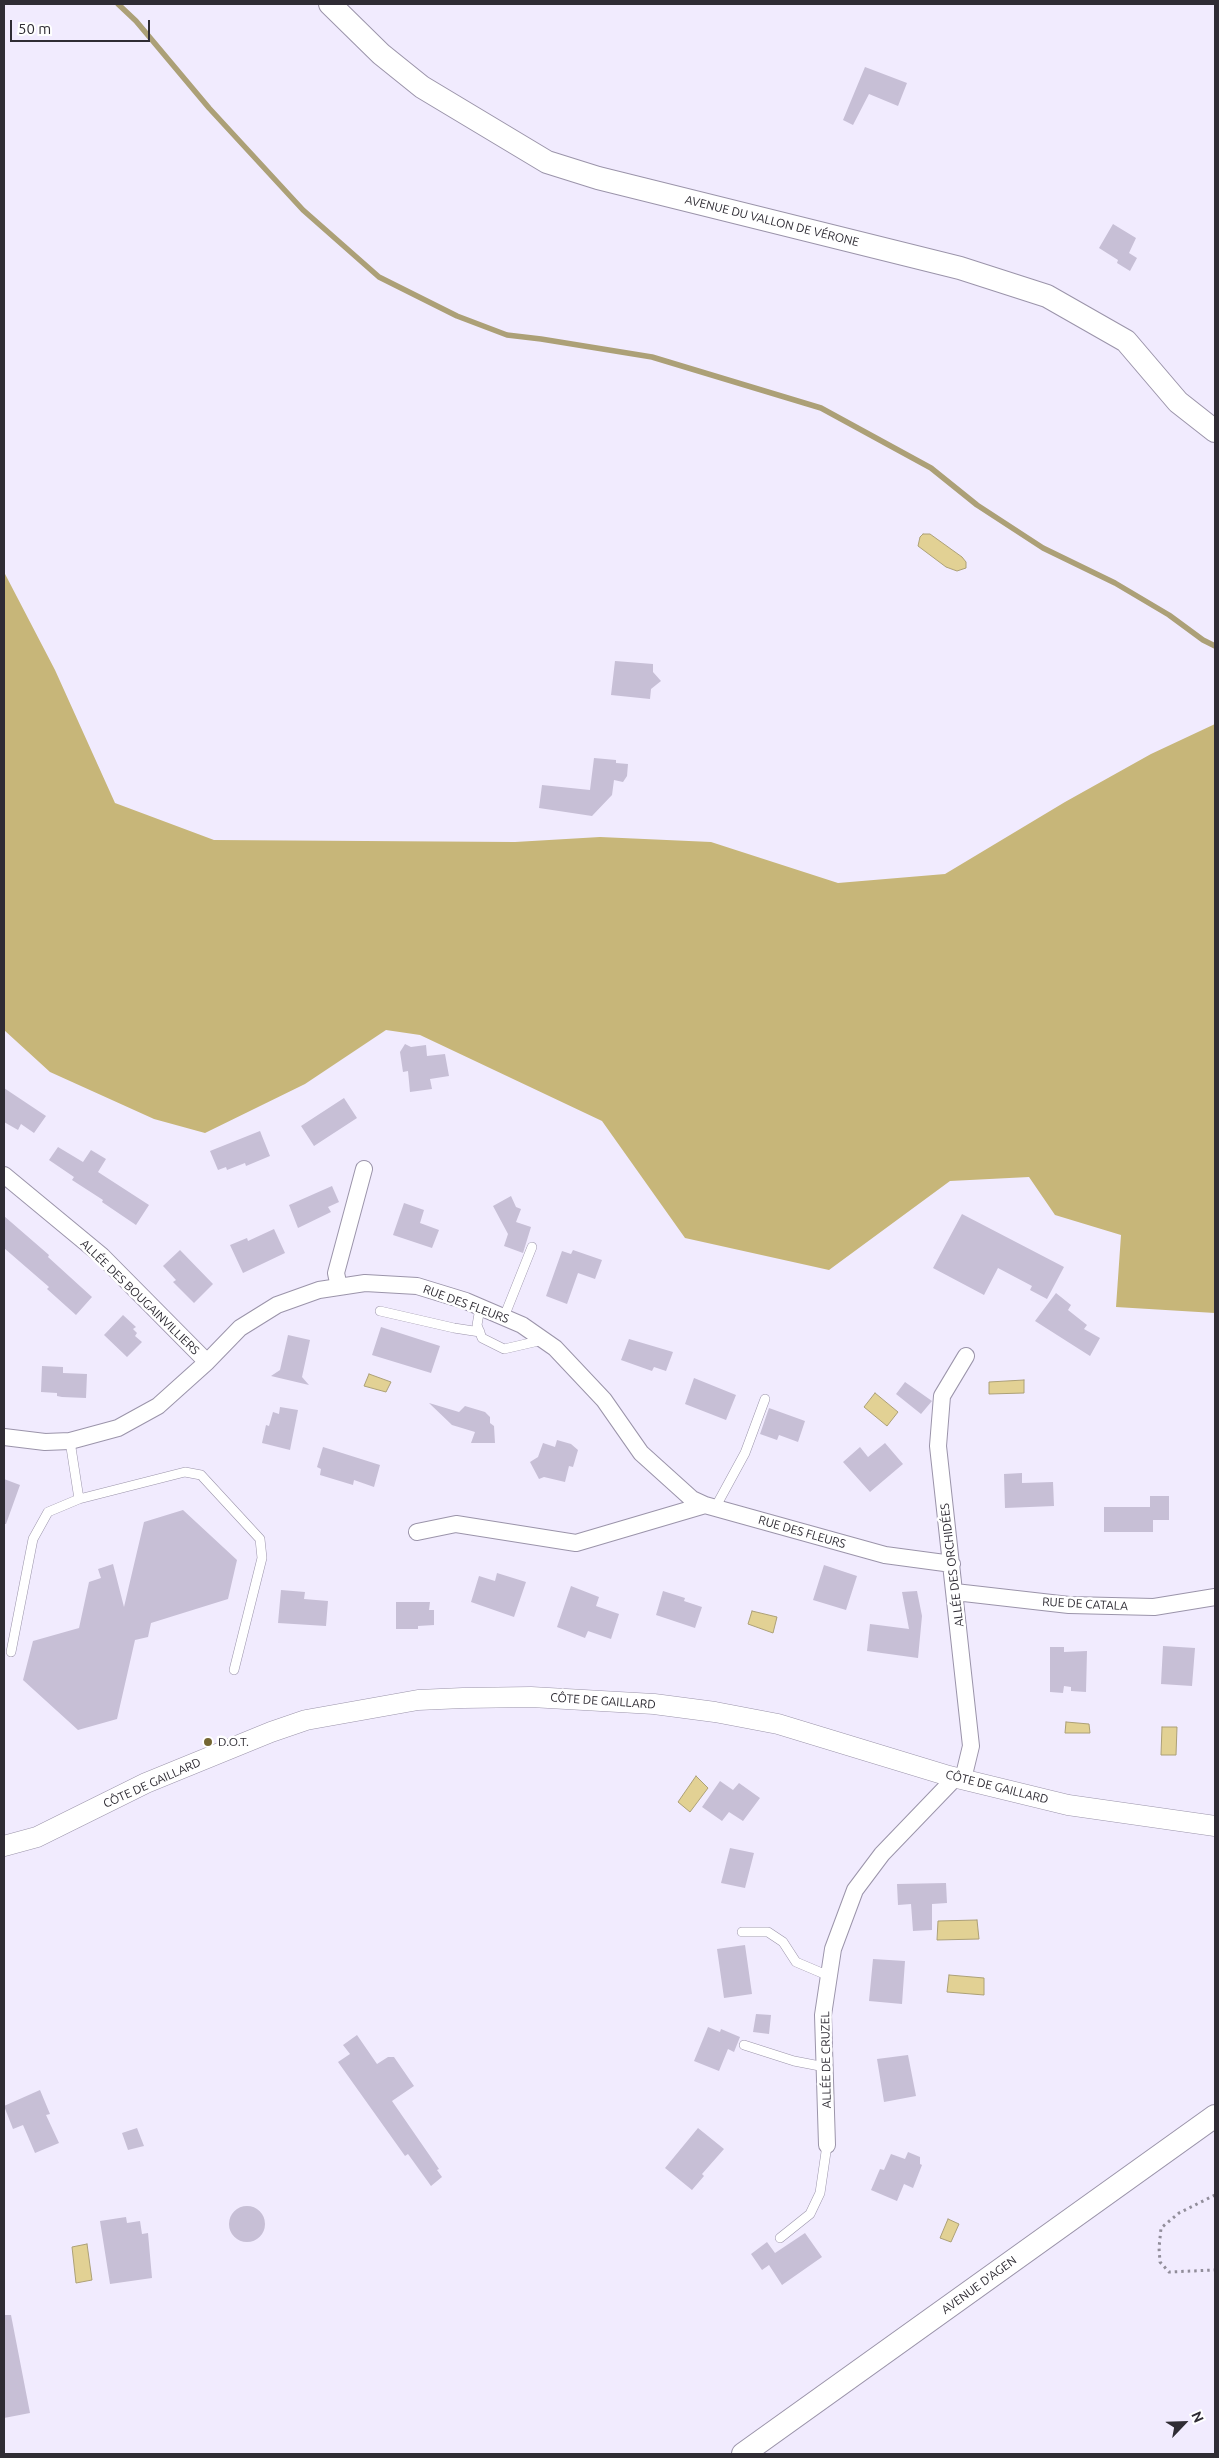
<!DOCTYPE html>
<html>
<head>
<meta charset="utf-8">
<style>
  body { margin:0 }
  #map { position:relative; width:1219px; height:2458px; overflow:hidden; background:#f1ebfe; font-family:Ubuntu,sans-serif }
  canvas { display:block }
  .frame { position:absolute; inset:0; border:5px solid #2f2c34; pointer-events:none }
  .north { position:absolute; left:1159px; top:2398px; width:50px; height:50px; -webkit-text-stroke:4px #fff; paint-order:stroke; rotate:66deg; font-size:14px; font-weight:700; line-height:20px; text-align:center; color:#2f2c34 }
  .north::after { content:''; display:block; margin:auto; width:18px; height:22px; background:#2f2c34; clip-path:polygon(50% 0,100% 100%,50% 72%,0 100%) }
  .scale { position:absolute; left:10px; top:20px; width:140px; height:22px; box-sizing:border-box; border:2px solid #2f2c34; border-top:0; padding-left:6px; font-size:15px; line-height:18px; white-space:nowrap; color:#2f2c34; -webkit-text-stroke:4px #fff; paint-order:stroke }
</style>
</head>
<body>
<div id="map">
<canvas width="1219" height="2458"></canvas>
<div class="frame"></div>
<div class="north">N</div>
<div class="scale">50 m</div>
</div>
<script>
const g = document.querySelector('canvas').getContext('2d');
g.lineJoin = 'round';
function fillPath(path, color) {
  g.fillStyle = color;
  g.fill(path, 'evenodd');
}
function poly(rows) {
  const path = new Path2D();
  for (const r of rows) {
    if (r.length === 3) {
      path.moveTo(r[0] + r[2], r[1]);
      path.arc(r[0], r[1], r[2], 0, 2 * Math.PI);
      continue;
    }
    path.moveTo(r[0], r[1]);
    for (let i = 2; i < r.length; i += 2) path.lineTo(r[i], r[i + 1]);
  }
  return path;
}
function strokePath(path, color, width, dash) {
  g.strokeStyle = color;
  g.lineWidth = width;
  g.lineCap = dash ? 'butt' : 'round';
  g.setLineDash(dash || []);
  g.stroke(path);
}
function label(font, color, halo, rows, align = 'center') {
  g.font = font + ' Ubuntu,sans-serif';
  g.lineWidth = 5;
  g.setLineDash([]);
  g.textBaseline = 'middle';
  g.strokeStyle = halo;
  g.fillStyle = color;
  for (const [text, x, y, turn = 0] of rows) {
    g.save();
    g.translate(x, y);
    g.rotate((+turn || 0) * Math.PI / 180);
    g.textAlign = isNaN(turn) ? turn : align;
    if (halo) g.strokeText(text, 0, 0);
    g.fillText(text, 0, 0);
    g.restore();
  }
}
fillPath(poly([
  [4,572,55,670,115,803,214,840,515,842,600,837,711,842,838,883,945,874,1065,802,1151,754,1215,724,1215,1313,1116,1307,1121,1235,1055,1215,1029,1177,950,1181,829,1270,685,1238,602,1121,420,1035,386,1030,305,1084,205,1133,154,1119,50,1072,4,1030]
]), '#c7b679');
const water = poly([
  [923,534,930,534,962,557,966,562,966,568,957,571,946,567,918,546,920,537,923,534],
  [369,1374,391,1382,386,1392,364,1386,369,1374],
  [1024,1380,1024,1393,989,1394,989,1382,1024,1380],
  [875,1393,898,1412,887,1426,864,1407,875,1393],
  [752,1611,777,1617,773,1633,748,1624,752,1611],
  [1066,1722,1089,1724,1090,1733,1065,1733,1066,1722],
  [1162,1727,1177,1727,1176,1755,1161,1755,1162,1727],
  [696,1776,708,1788,690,1812,678,1802,696,1776],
  [977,1920,979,1939,937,1940,938,1921,977,1920],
  [949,1975,984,1978,984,1995,947,1992,949,1975],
  [948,2219,959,2224,951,2242,940,2238,948,2219],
  [87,2244,92,2280,76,2283,72,2247,87,2244]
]);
fillPath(water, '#e2d194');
strokePath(water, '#aca077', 1);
strokePath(poly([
  [118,4,136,21,209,108,303,210,379,277,457,316,507,335,541,339,652,357,821,408,931,468,977,505,1043,548,1115,583,1169,615,1203,640,1215,646]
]), '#aca077', 5.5);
fillPath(poly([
  [865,67,907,83,898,106,869,94,853,125,843,120],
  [1113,224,1136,238,1129,253,1137,258,1130,271,1117,263,1118,260,1099,248],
  [615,661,653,664,653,672,661,681,651,689,650,699,611,695],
  [594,758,616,760,616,763,628,764,627,776,623,782,614,780,612,795,592,816,539,808,542,785,590,790],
  [405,1044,411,1047,426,1045,427,1056,445,1054,449,1076,430,1079,432,1089,410,1092,408,1071,403,1072,400,1052],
  [4,1088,46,1116,34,1133,21,1124,18,1130,4,1122],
  [344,1098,357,1118,314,1146,301,1126],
  [260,1131,270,1156,246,1166,245,1163,227,1170,226,1167,218,1170,210,1151],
  [58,1147,83,1162,91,1150,106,1159,98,1172,149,1205,136,1225,102,1202,103,1200,72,1180,74,1177,49,1160],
  [332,1186,339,1202,328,1207,331,1212,298,1228,289,1205],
  [511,1196,516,1207,521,1209,516,1222,531,1227,523,1253,504,1246,508,1234,493,1206],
  [404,1203,424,1210,420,1223,439,1230,432,1248,393,1235],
  [962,1214,1064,1267,1047,1299,1030,1290,1032,1286,998,1268,984,1295,933,1268],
  [4,1216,49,1255,48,1257,92,1297,76,1315,47,1289,49,1287,4,1248],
  [274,1229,285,1253,243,1273,230,1245,247,1238,248,1241],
  [180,1250,213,1284,194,1303,173,1282,176,1280,163,1266],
  [573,1250,602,1260,595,1279,578,1273,567,1304,546,1296,562,1251,571,1254],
  [1056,1293,1071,1305,1068,1310,1087,1325,1084,1329,1100,1338,1090,1356,1035,1321],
  [123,1315,136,1327,133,1329,137,1333,135,1336,142,1342,127,1357,104,1335],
  [381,1327,440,1346,431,1373,372,1355],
  [288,1335,310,1340,302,1377,309,1385,271,1376,280,1370],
  [629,1339,673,1352,666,1371,654,1367,652,1371,621,1360],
  [42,1366,63,1367,63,1373,87,1374,86,1398,62,1397,57,1396,57,1393,41,1392],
  [694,1378,736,1395,726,1420,685,1404],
  [905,1382,932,1401,921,1414,896,1394],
  [429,1403,459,1412,465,1406,485,1412,490,1417,490,1423,494,1426,495,1443,471,1443,475,1432,452,1425],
  [280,1407,298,1410,290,1450,262,1443,266,1425,269,1426,273,1412,279,1414],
  [769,1408,805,1421,798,1442,779,1435,777,1440,760,1434],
  [557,1440,571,1444,578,1450,573,1467,569,1466,565,1482,544,1477,539,1479,530,1462,538,1457,543,1443,555,1447],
  [885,1443,903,1464,870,1492,843,1462,860,1447,868,1457],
  [323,1447,380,1465,374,1487,354,1480,353,1485,320,1475,321,1469,317,1467],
  [1022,1473,1022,1483,1053,1482,1054,1506,1005,1508,1004,1474],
  [4,1479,20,1485,6,1524,4,1524],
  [1150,1496,1169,1496,1169,1520,1153,1520,1153,1532,1104,1532,1104,1507,1150,1507],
  [183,1510,237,1560,228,1599,151,1623,148,1637,135,1640,117,1719,78,1730,23,1680,33,1641,79,1628,89,1582,101,1578,98,1569,113,1564,124,1607,144,1522],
  [824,1565,857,1576,846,1610,813,1600],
  [497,1573,526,1582,514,1617,471,1602,479,1576,495,1581],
  [571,1586,599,1597,596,1606,619,1614,611,1639,588,1631,585,1638,557,1627],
  [281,1590,305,1592,304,1599,328,1601,326,1626,278,1623],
  [663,1591,685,1598,684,1601,702,1607,695,1628,656,1615],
  [917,1591,922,1616,918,1658,867,1651,870,1624,909,1629,902,1592],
  [396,1602,430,1602,429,1610,434,1610,434,1625,418,1626,418,1629,396,1629],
  [1163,1646,1195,1648,1192,1686,1161,1684],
  [1050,1647,1064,1647,1064,1652,1087,1651,1086,1692,1071,1691,1071,1687,1064,1686,1063,1693,1050,1692],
  [720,1781,733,1790,739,1783,760,1798,743,1821,729,1812,722,1821,702,1807],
  [730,1848,754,1853,745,1888,721,1883],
  [946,1883,947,1903,932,1904,932,1930,913,1931,911,1904,898,1905,897,1884],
  [745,1945,752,1994,724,1998,717,1949],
  [873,1959,905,1961,902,2004,869,2001],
  [756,2014,771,2015,769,2034,753,2032],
  [708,2027,720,2032,721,2029,740,2037,734,2052,728,2049,719,2071,694,2061],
  [357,2035,377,2064,388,2057,394,2057,414,2086,392,2101,439,2169,437,2170,442,2177,431,2186,408,2154,405,2156,338,2062,350,2054,343,2045],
  [908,2055,916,2096,884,2102,877,2059],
  [40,2090,50,2114,46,2115,59,2143,35,2153,23,2125,13,2129,4,2106],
  [137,2128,144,2146,128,2150,122,2133],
  [698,2128,724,2149,702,2174,704,2176,692,2190,665,2168],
  [908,2152,920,2157,920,2164,922,2165,913,2188,904,2184,897,2201,871,2190,880,2169,884,2170,891,2154,905,2159],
  [247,2224,18],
  [126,2217,127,2223,140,2221,142,2234,148,2233,152,2278,110,2284,100,2221],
  [805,2233,822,2257,782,2285,769,2265,762,2270,751,2254,767,2242,775,2253],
  [4,2315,11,2315,30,2413,4,2418]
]), '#c7bfd6');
const service = poly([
  [480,1308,477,1325,482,1338,504,1349,543,1340],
  [380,1311,454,1328,480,1332],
  [504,1317,532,1247],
  [70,1441,79,1499,185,1472,201,1475,260,1539,262,1558,234,1670],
  [715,1508,745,1453,765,1399],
  [11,1652,33,1539,48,1512,79,1499],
  [742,1932,768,1932,783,1942,796,1962,829,1976],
  [744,2045,794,2061,825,2067],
  [780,2238,810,2214,820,2193,827,2145]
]);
const minor = poly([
  [4,1175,102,1256,207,1362],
  [339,1287,336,1273,364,1169],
  [4,1437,45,1442,70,1441,118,1428,158,1406,207,1362,240,1328,277,1305,319,1290,365,1283,417,1286,466,1301,522,1325,555,1348,604,1400,641,1453,692,1499,705,1505,885,1555,952,1564],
  [417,1532,456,1524,576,1543,705,1505],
  [955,1592,1069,1605,1154,1607,1215,1597],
  [963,1779,971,1746,938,1446,942,1396,966,1356],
  [827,2145,823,2015,833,1949,855,1890,882,1854,956,1777]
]);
const tertiary = poly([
  [4,1846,37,1837,146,1783,271,1732,306,1720,418,1700,463,1698,531,1697,654,1704,715,1712,778,1724,949,1776,1068,1805,1215,1826]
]);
const secondary = poly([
  [330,4,381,54,422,87,547,162,598,178,960,268,1047,296,1126,341,1178,402,1215,431],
  [743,2454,1215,2116]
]);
strokePath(service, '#9b94aa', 10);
strokePath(minor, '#9b94aa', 18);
strokePath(tertiary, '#9b94aa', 21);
strokePath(secondary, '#9b94aa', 24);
strokePath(poly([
  [1215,2195,1179,2213,1161,2228,1159,2248,1160,2262,1169,2272,1215,2270]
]), '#918d9a', 3, [2.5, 4]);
strokePath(service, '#fff', 9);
strokePath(minor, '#fff', 16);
strokePath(tertiary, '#fff', 20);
strokePath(secondary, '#fff', 22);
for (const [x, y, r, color] of [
  [208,1742,5,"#746633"]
]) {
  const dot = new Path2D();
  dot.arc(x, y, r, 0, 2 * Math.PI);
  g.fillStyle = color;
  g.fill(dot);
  strokePath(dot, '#fff', 2);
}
label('12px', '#2f2c34', '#fff', [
  ["AVENUE DU VALLON DE VÉRONE",772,221,14],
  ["ALLÉE DES BOUGAINVILLIERS",140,1297,44],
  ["RUE DES FLEURS",466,1304,20],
  ["RUE DES FLEURS",802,1532,16],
  ["ALLÉE DES ORCHIDÉES",952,1565,-97],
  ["RUE DE CATALA",1085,1604,3],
  ["CÔTE DE GAILLARD",603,1701,4],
  ["CÔTE DE GAILLARD",152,1783,-24],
  ["CÔTE DE GAILLARD",997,1787,14],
  ["ALLÉE DE CRUZEL",826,2060,-91],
  ["AVENUE D'AGEN",979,2285,-36]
]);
label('12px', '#2f2c34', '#fff', [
  ["D.O.T.",218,1742]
], 'left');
</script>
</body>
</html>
